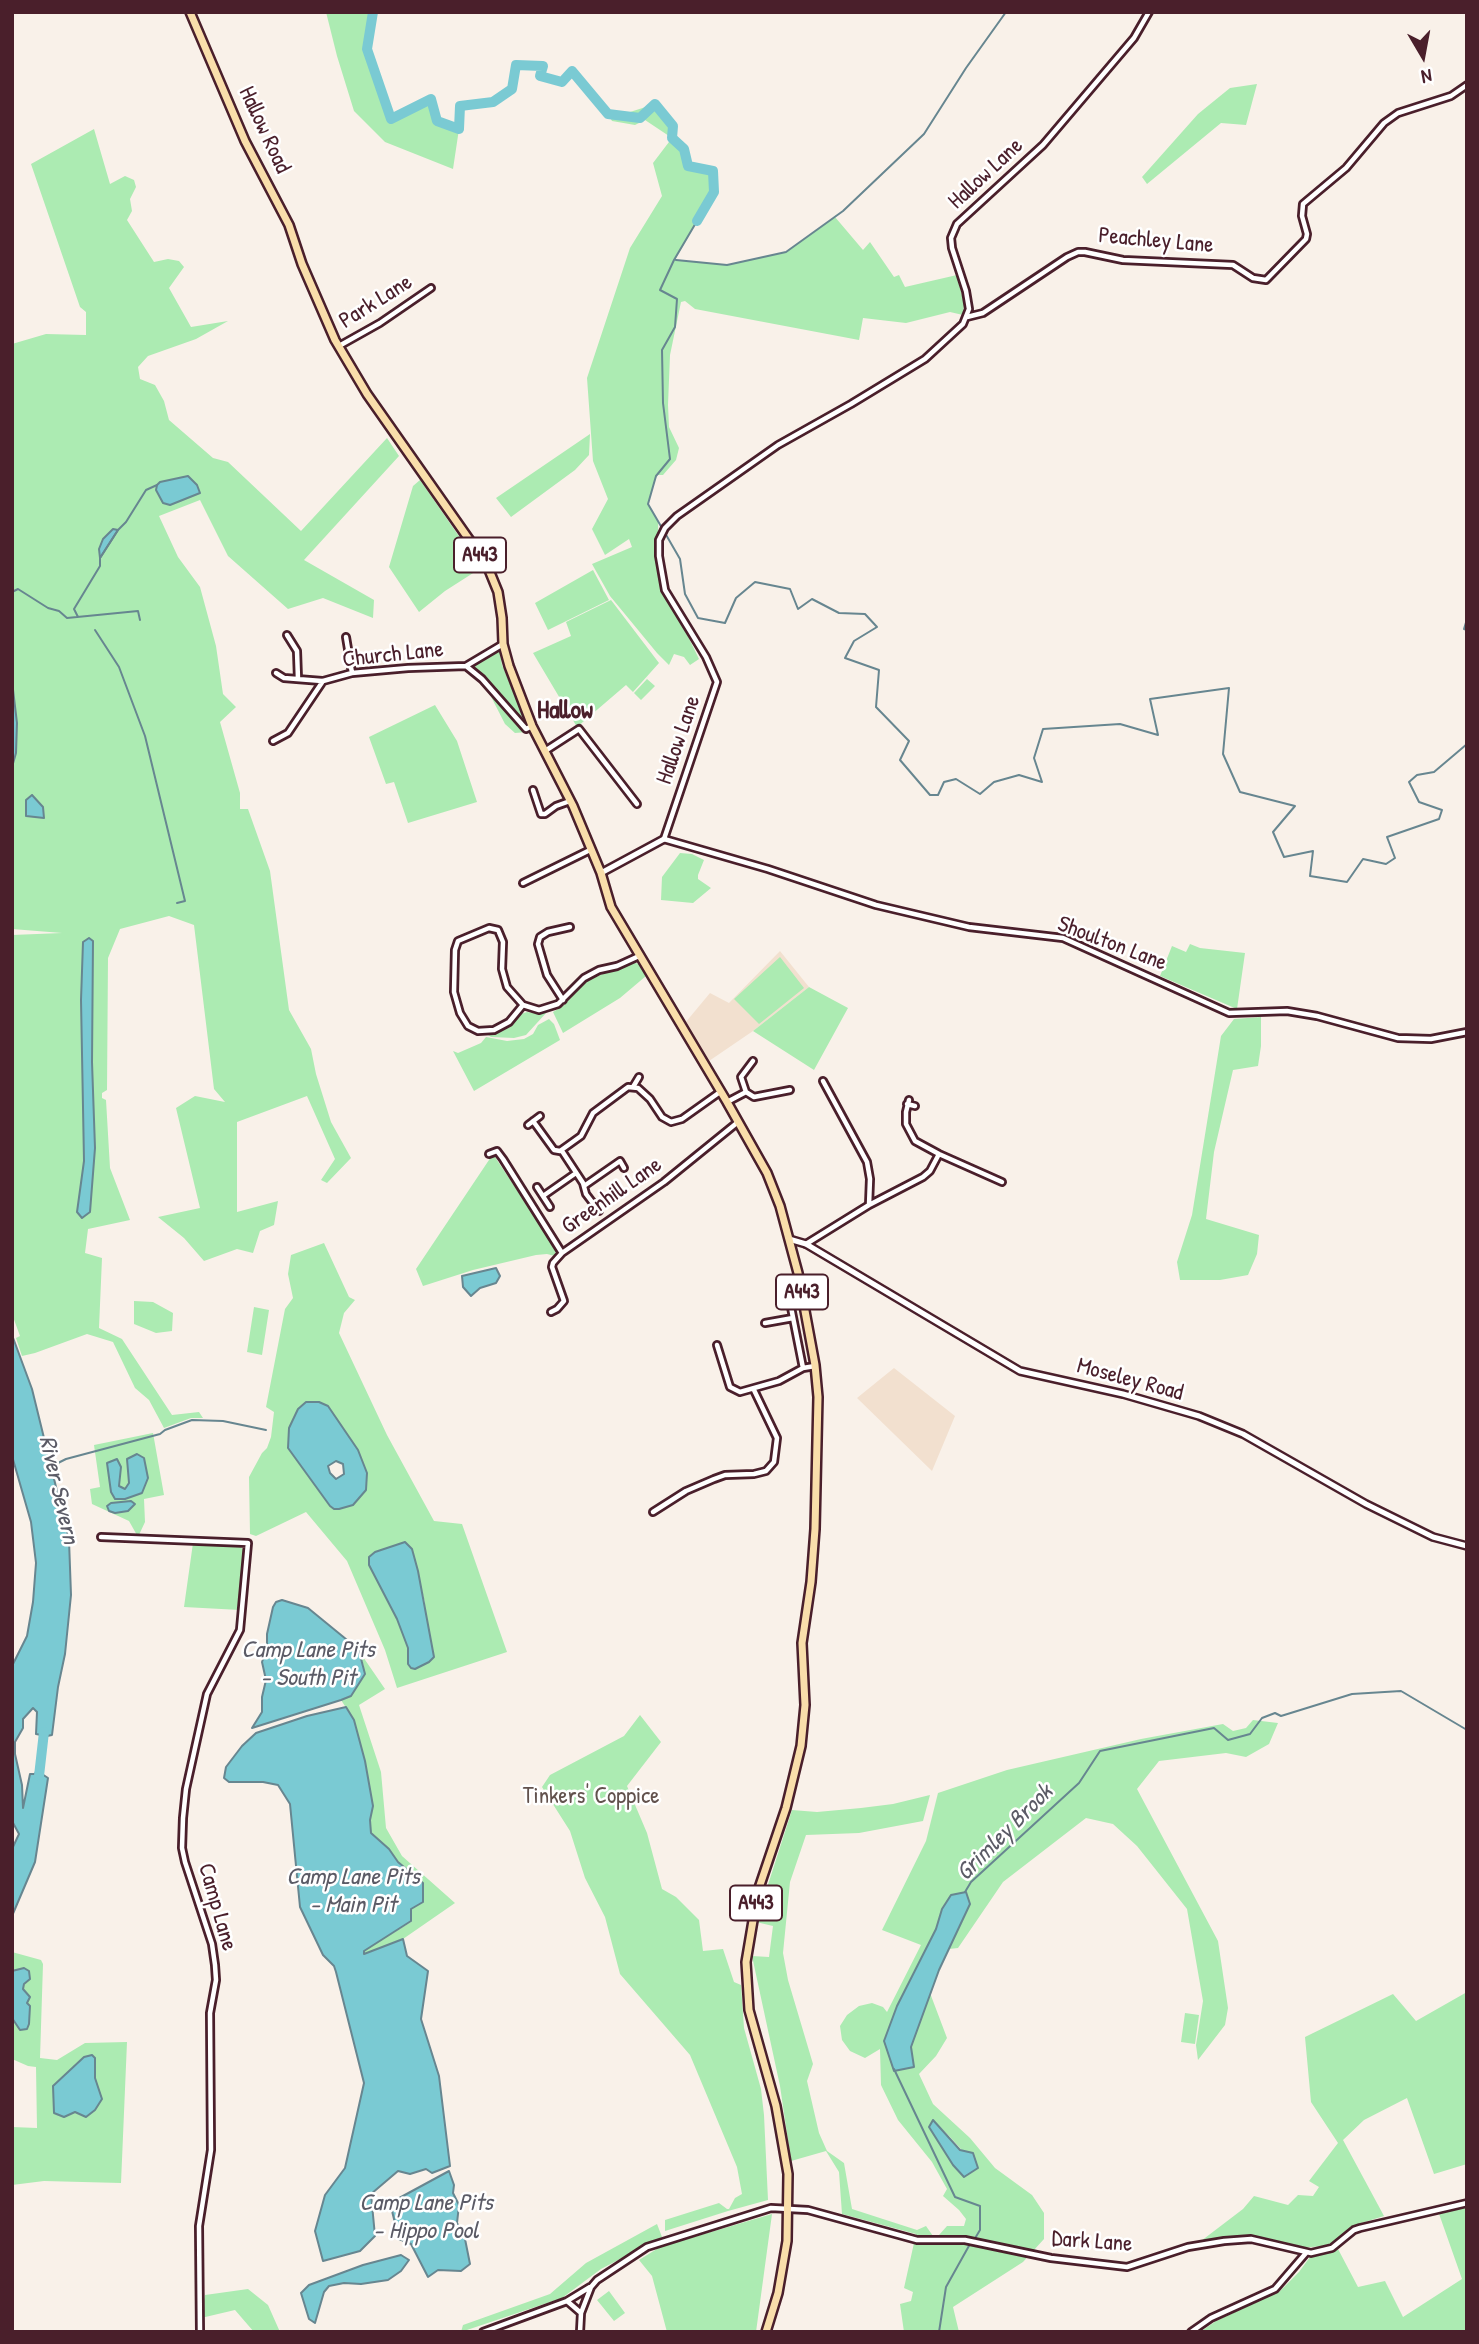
<!DOCTYPE html>
<html>
<head>
<meta charset="utf-8">
<style>
  body { margin:0 }
  #map { position:relative; width:1479px; height:2344px; overflow:hidden; background:#f9f1e9; font-family:"Patrick Hand",sans-serif }
  canvas { display:block }
  .frame { position:absolute; inset:0; border:14px solid #4a1f2b; pointer-events:none }
  .north { position:absolute; left:1388px; top:21px; width:70px; height:70px; -webkit-text-stroke:5px #fff; paint-order:stroke; rotate:170deg; font-size:19px; font-weight:700; line-height:28px; text-align:center; color:#4a1f2b }
  .north::after { content:''; display:block; margin:auto; width:24px; height:32px; background:#4a1f2b; clip-path:polygon(50% 0,100% 100%,50% 72%,0 100%) }
</style>
</head>
<body>
<div id="map">
<canvas width="1479" height="2344"></canvas>
<div class="frame"></div>
<div class="north">N</div>
</div>
<script>
const g = document.querySelector('canvas').getContext('2d');
g.lineJoin = 'round';
function fillPath(path, color) {
  g.fillStyle = color;
  g.fill(path, 'evenodd');
}
function poly(rows) {
  const path = new Path2D();
  for (const r of rows) {
    path.moveTo(r[0], r[1]);
    for (let i = 2; i < r.length; i += 2) path.lineTo(r[i], r[i + 1]);
  }
  return path;
}
function strokePath(path, color, width, dash) {
  g.strokeStyle = color;
  g.lineWidth = width;
  g.lineCap = dash ? 'butt' : 'round';
  g.setLineDash(dash || []);
  g.stroke(path);
}
function label(font, color, halo, rows, align = 'center') {
  g.font = font + ' "Patrick Hand",sans-serif';
  g.lineWidth = 5;
  g.setLineDash([]);
  g.textBaseline = 'middle';
  g.strokeStyle = halo;
  g.fillStyle = color;
  for (const [text, x, y, turn = 0] of rows) {
    g.save();
    g.translate(x, y);
    g.rotate((+turn || 0) * Math.PI / 180);
    g.textAlign = isNaN(turn) ? turn : align;
    if (halo) g.strokeText(text, 0, 0);
    g.fillText(text, 0, 0);
    g.restore();
  }
}
fillPath(poly([
  [780,951,809,987,753,1031,709,1061,685,1023,710,993,729,1003],
  [894,1368,955,1416,932,1471,857,1398]
]), '#f2e0cf');
fillPath(poly([
  [326,12,373,12,367,49,391,119,431,95,437,121,459,129,453,169,385,142,354,111,337,56],
  [1257,84,1246,125,1221,123,1147,184,1142,177,1198,114,1230,88],
  [655,104,673,126,672,138,684,149,688,166,713,171,714,192,675,260,727,265,786,252,835,217,863,250,870,242,894,277,899,275,905,287,957,275,964,304,963,315,950,312,906,323,863,318,859,340,695,309,685,301,681,302,670,355,668,405,669,427,679,448,676,460,663,475,657,475,648,503,658,521,659,577,699,659,690,665,684,657,674,654,669,665,657,653,610,596,592,564,632,547,629,539,605,555,592,529,608,499,593,461,587,378,630,248,662,196,653,163,672,138,645,120,635,125,612,121,608,114,630,112],
  [94,129,110,184,125,176,134,180,136,187,130,199,132,211,127,220,154,262,168,259,179,261,184,267,169,288,191,327,228,321,196,339,148,356,138,367,140,379,155,385,164,401,169,420,213,458,228,462,301,531,387,438,399,456,304,560,374,600,373,618,323,598,288,609,228,556,200,500,159,516,178,557,200,587,216,646,223,694,236,707,220,722,240,793,240,809,248,809,270,871,289,1010,311,1049,316,1074,331,1122,351,1158,327,1183,321,1180,335,1159,307,1096,237,1122,237,1212,278,1201,274,1225,260,1231,253,1253,237,1249,204,1261,184,1238,158,1217,200,1208,176,1108,195,1096,225,1102,214,1089,194,925,169,916,120,929,108,958,107,1090,102,1093,102,1098,106,1100,110,1168,130,1220,88,1229,85,1253,102,1258,99,1328,122,1339,172,1415,199,1412,203,1418,191,1418,164,1428,149,1400,135,1388,113,1342,87,1334,35,1353,22,1356,16,1338,20,1336,12,1314,12,935,62,933,12,929,12,767,16,753,17,723,12,681,12,344,46,334,86,335,86,312,80,307,31,164],
  [93,941,92,1062,95,1148,90,1212,77,1212,84,1161,81,1000],
  [590,434,589,455,575,470,511,517,496,498],
  [420,480,481,568,445,591,419,612,389,567,413,486],
  [593,570,609,600,548,630,535,603],
  [611,600,659,663,633,692,626,685,577,727,533,653,571,636,566,622],
  [499,648,502,665,526,722,527,732,515,733,505,724,482,679,466,666],
  [647,679,655,686,641,700,634,693],
  [435,705,457,741,477,802,408,823,394,782,386,784,369,737],
  [680,853,692,854,704,860,698,875,698,879,711,888,693,903,661,900,662,877],
  [1190,944,1200,948,1245,953,1237,1009,1160,976,1172,946,1186,952],
  [780,957,804,988,759,1024,734,999],
  [632,962,639,964,646,976,620,998,563,1033,553,1012,563,1006,586,981],
  [809,987,848,1008,814,1070,753,1031],
  [527,1012,539,1014,547,1012,526,1035,514,1038,491,1037,488,1035,493,1034,509,1027,521,1014],
  [1261,1017,1261,1046,1258,1066,1233,1070,1214,1152,1206,1219,1259,1235,1257,1254,1248,1275,1220,1280,1180,1280,1177,1262,1192,1215,1221,1036,1234,1019],
  [549,1019,554,1024,560,1040,474,1091,453,1051,458,1053,481,1043,486,1037,507,1041,524,1039,533,1034,538,1025],
  [493,1154,556,1249,555,1256,547,1254,536,1255,473,1270,423,1286,416,1269],
  [324,1243,349,1297,355,1300,344,1313,339,1333,387,1435,434,1521,462,1524,507,1652,397,1688,385,1650,347,1561,306,1512,256,1536,250,1534,249,1477,262,1453,267,1448,271,1437,274,1412,266,1407,285,1309,293,1298,288,1274,291,1255],
  [298,1409,367,1473,353,1505,339,1509,334,1509,330,1506,288,1448,289,1428],
  [412,1549,425,1603,408,1664,408,1648,397,1619,381,1589],
  [134,1301,153,1302,173,1313,172,1331,156,1333,134,1324],
  [254,1307,269,1310,262,1355,247,1352],
  [153,1433,164,1495,144,1499,145,1522,138,1537,129,1521,92,1504,90,1489,100,1487,94,1445],
  [193,1543,240,1546,244,1551,240,1610,184,1607],
  [359,1651,385,1689,359,1705,381,1772,386,1828,402,1856,455,1903,403,1939,364,1954,363,1951,411,1922,411,1908,423,1883,398,1862,389,1849,371,1833,370,1820,373,1806,365,1761,354,1720,341,1700,351,1695,364,1667],
  [640,1715,661,1742,627,1786,647,1833,662,1889,676,1897,699,1920,703,1951,723,1949,734,1982,741,1985,744,2028,761,2089,764,2115,768,2200,728,2211,665,2231,665,2220,719,2203,727,2209,729,2209,735,2198,742,2194,737,2167,690,2055,620,1974,605,1917,585,1878,570,1831,542,1787,550,1775,624,1736],
  [1253,1720,1278,1723,1269,1744,1246,1757,1226,1753,1159,1761,1137,1789,1218,1941,1228,2008,1225,2025,1198,2060,1196,2045,1203,2001,1187,1909,1137,1846,1113,1824,1086,1818,1003,1882,958,1948,949,1949,970,1904,942,1909,936,1929,897,2006,884,2041,910,2047,930,1993,947,2038,936,2056,919,2074,933,2104,970,2138,995,2168,1032,2195,1044,2213,1044,2239,1023,2262,953,2307,959,2332,904,2332,900,2304,911,2301,913,2292,904,2288,916,2234,842,2214,839,2172,826,2151,791,2161,780,2086,752,1956,769,1957,773,1926,756,1922,792,1810,817,1812,861,1808,893,1804,930,1795,923,1821,859,1833,806,1835,790,1882,783,1953,788,1980,813,2064,807,2081,819,2133,827,2151,844,2163,852,2209,917,2230,926,2226,933,2236,939,2235,947,2226,964,2226,966,2219,959,2210,943,2196,947,2189,932,2162,898,2120,881,2085,880,2049,865,2058,850,2051,842,2040,840,2026,847,2015,859,2006,872,2003,883,2007,887,2012,921,1945,882,1930,926,1841,938,1793,1007,1770,1141,1739,1223,1724,1233,1731,1246,1728],
  [933,2120,950,2137,978,2168,964,2177,929,2127],
  [12,1952,41,1960,43,1964,40,2058,57,2060,85,2043,127,2042,121,2183,44,2181,12,2185,12,2127,37,2128,36,2067,28,2066,12,2059],
  [1467,1992,1467,2164,1434,2174,1407,2098,1364,2120,1343,2140,1384,2216,1355,2225,1335,2242,1323,2246,1300,2248,1267,2238,1250,2236,1202,2243,1201,2241,1243,2209,1254,2196,1288,2205,1298,2195,1313,2196,1319,2187,1309,2181,1338,2143,1311,2102,1305,2037,1393,1994,1416,2021],
  [1185,2013,1199,2015,1195,2044,1181,2042],
  [1467,2206,1467,2332,1200,2332,1216,2321,1280,2291,1299,2272,1310,2257,1338,2249,1358,2287,1385,2281,1403,2317,1462,2279,1438,2211],
  [772,2214,756,2332,667,2332,652,2276,639,2260,660,2247],
  [657,2224,662,2237,601,2269,562,2298,461,2332,463,2325,550,2294,586,2263],
  [248,2289,268,2305,280,2332,254,2332,235,2310,201,2318,205,2295],
  [609,2291,625,2313,614,2321,597,2300]
]), '#acebb2');
const water = poly([
  [188,476,197,485,200,493,170,505,163,503,156,490,157,485,160,482,188,476],
  [113,529,118,530,100,558,99,549,103,539,113,529],
  [12,681,17,723,16,753,12,767,12,681],
  [32,795,43,807,44,818,26,816,26,800,32,795],
  [89,938,93,941,92,1062,95,1148,90,1212,82,1218,77,1212,84,1161,81,1000,83,942,89,938],
  [496,1268,500,1276,496,1283,480,1288,471,1296,463,1287,462,1276,496,1268],
  [12,1335,32,1389,69,1540,71,1595,65,1654,58,1687,52,1735,47,1736,46,1742,41,1742,41,1735,36,1734,37,1712,33,1708,23,1719,23,1728,15,1742,15,1754,22,1785,23,1808,30,1774,35,1774,38,1766,42,1766,42,1774,48,1778,35,1862,12,1916,12,1849,19,1834,12,1821,12,1666,27,1636,33,1602,36,1563,31,1522,12,1456,12,1335],
  [306,1402,319,1402,328,1406,358,1450,367,1473,366,1490,353,1505,339,1509,334,1509,330,1506,288,1448,289,1428,298,1409,306,1402],
  [336,1461,343,1464,344,1474,336,1479,330,1473,328,1466,336,1461],
  [137,1454,144,1458,148,1478,142,1493,125,1499,115,1499,111,1492,107,1463,117,1459,121,1467,119,1486,125,1489,129,1483,127,1459,137,1454],
  [131,1501,135,1504,128,1511,115,1513,109,1511,107,1506,111,1503,131,1501],
  [405,1542,412,1549,418,1571,434,1657,429,1662,415,1669,411,1668,408,1664,408,1648,397,1619,369,1565,369,1557,375,1552,405,1542],
  [282,1600,308,1608,352,1644,359,1651,365,1674,351,1696,341,1700,252,1728,262,1712,262,1697,266,1680,262,1662,267,1649,267,1634,273,1607,276,1602,282,1600],
  [346,1707,354,1720,365,1761,373,1806,370,1820,371,1833,389,1849,398,1862,423,1883,423,1902,411,1909,411,1921,364,1951,364,1954,403,1939,407,1956,428,1971,421,2019,439,2076,450,2166,432,2173,426,2169,410,2174,398,2171,371,2194,375,2236,360,2251,323,2261,315,2231,325,2195,345,2168,364,2083,336,1972,334,1966,323,1955,300,1907,290,1804,278,1785,263,1782,229,1782,224,1778,226,1767,242,1746,256,1733,307,1716,346,1707],
  [966,1892,970,1904,939,1970,911,2047,914,2067,894,2071,884,2041,897,2006,936,1929,942,1909,951,1895,966,1892],
  [24,1968,29,1971,30,1979,24,1984,23,1989,30,1997,27,2003,30,2006,29,2024,27,2029,20,2030,12,2018,12,1971,24,1968],
  [92,2055,95,2058,95,2078,102,2099,95,2110,86,2117,75,2112,64,2117,54,2113,53,2086,84,2057,92,2055],
  [933,2120,960,2150,973,2153,978,2168,964,2177,953,2165,929,2127,933,2120],
  [449,2171,454,2185,453,2193,459,2205,457,2223,465,2239,470,2264,461,2271,438,2270,428,2277,411,2244,399,2239,390,2203,449,2171],
  [401,2255,409,2260,401,2271,388,2280,361,2284,344,2283,329,2286,324,2292,315,2323,309,2319,301,2293,309,2285,363,2265,401,2255]
]);
fillPath(water, '#7acad3');
strokePath(water, '#678690', 2);
strokePath(poly([
  [676,260,727,265,786,252,843,211,924,134,966,68,1006,12],
  [662,528,648,504,656,476,670,459,663,403,662,350,675,327,677,299,660,290,674,260,697,221],
  [665,533,680,559,685,594,698,618,725,623,736,598,755,582,790,589,798,609,812,599,839,613,865,614,877,627,854,641,845,658,879,670,876,707,909,741,900,760,930,795,938,795,944,782,956,779,980,794,994,782,1019,775,1042,782,1034,758,1043,729,1120,724,1158,735,1150,699,1229,688,1223,754,1240,792,1295,806,1273,832,1284,857,1313,851,1310,876,1347,882,1363,859,1386,864,1395,858,1387,837,1439,819,1442,810,1419,802,1409,782,1417,775,1434,772,1467,744],
  [12,592,18,589,48,608,59,611,67,618,138,611,140,620],
  [78,617,74,609,100,566,100,558,118,530,126,522,146,490,157,485],
  [1467,619,1464,629,1467,630],
  [95,630,119,667,145,736,185,901,177,903],
  [56,1464,66,1459,160,1434,165,1430,192,1420,223,1421,266,1430],
  [965,1892,971,1882,1079,1783,1100,1751,1214,1728,1228,1740,1250,1734,1262,1718,1275,1713,1281,1716,1352,1694,1401,1691,1467,1730],
  [894,2069,955,2197,980,2206,980,2230,974,2240],
  [939,2332,946,2287,970,2244]
]), '#678690', 2);
strokePath(poly([
  [373,12,367,49,391,119,431,99,437,121,459,129,460,106,493,102,512,89,516,65,543,66,540,76,562,82,572,71,608,114,640,118,655,104,673,126,672,138,684,149,688,166,713,171,714,192,697,221],
  [39,1776,44,1732]
]), '#7acad3', 10);
const minor = poly([
  [1149,12,1134,38,1043,145,957,224,951,238,952,248,966,291,969,309,963,324,925,359,851,404,778,445,677,516,665,528,659,540,659,556,665,590,706,657,717,682,664,839,768,869,876,905,969,927,1063,938,1229,1013,1287,1011,1317,1016,1398,1038,1431,1039,1467,1032],
  [967,317,983,313,1067,257,1078,252,1085,252,1123,260,1233,265,1253,278,1266,280,1306,239,1307,234,1302,216,1303,204,1346,168,1384,123,1398,113,1451,96,1467,85],
  [339,346,380,323,431,288],
  [287,635,297,651,298,679],
  [346,637,352,673],
  [466,666,482,679,526,729,532,726],
  [276,673,284,678,322,681],
  [273,741,288,733,323,681,352,673,408,668,466,666,503,644],
  [545,751,579,729,637,804],
  [533,790,541,814,545,814,556,806,570,801],
  [523,883,590,850],
  [563,1000,547,975,538,944,540,937,548,932,570,927],
  [523,1005,509,1022,494,1030,478,1031,468,1026,460,1013,454,992,455,950,458,941,489,928,498,930,503,942,502,969,507,987,523,1005,539,1010,558,1004,584,978,599,970,617,966,639,956],
  [633,1087,639,1077],
  [746,1092,741,1077,753,1061],
  [909,1100,906,1112,906,1124,915,1141,939,1154,1002,1182],
  [727,1102,746,1092,754,1097,790,1090],
  [907,1104,915,1106],
  [533,1121,554,1150,560,1151,581,1136,593,1113,628,1087,638,1088,650,1099,662,1117,671,1122,682,1119,720,1092],
  [528,1125,540,1116],
  [562,1151,583,1183,586,1194,599,1211],
  [489,1154,497,1151,503,1159,562,1253],
  [584,1186,620,1161,624,1168],
  [537,1187,550,1207],
  [543,1196,576,1173],
  [869,1205,923,1177,930,1171,939,1154],
  [806,1244,869,1205,870,1179,867,1162,823,1081],
  [787,1287,803,1368,815,1366],
  [551,1312,557,1309,564,1301,552,1267,553,1263,562,1253,664,1182,738,1122],
  [765,1323,793,1318],
  [717,1345,730,1387,740,1392,779,1381,803,1368],
  [653,1512,686,1491,714,1479,725,1475,754,1474,766,1471,774,1462,777,1438,754,1390],
  [101,1537,248,1543,240,1630,207,1694,186,1789,183,1818,182,1848,185,1862,212,1944,215,1965,216,1980,210,2013,211,2150,199,2226,200,2332],
  [567,2301,581,2313],
  [483,2332,567,2301,590,2287],
  [580,2332,581,2313,591,2287,597,2280,647,2247,771,2208,808,2210,917,2240,965,2240,1051,2258,1127,2267,1188,2247,1224,2241,1251,2239,1311,2253,1332,2248,1354,2230,1360,2228,1467,2203],
  [1191,2332,1211,2318,1275,2289,1306,2253]
]);
const tertiary = poly([
  [601,873,664,839],
  [789,1239,806,1244,1020,1371,1123,1394,1199,1416,1243,1434,1366,1504,1433,1537,1467,1546]
]);
const primary = poly([
  [190,12,245,141,289,225,302,264,335,340,367,394,487,565,498,592,502,618,503,644,509,666,532,726,573,806,601,873,611,907,727,1102,767,1173,780,1206,798,1273,815,1365,818,1397,815,1529,811,1582,802,1643,805,1705,801,1746,786,1808,758,1891,746,1962,749,2010,776,2106,788,2174,787,2241,778,2293,766,2332]
]);
strokePath(minor, '#4a1f2b', 10);
strokePath(tertiary, '#4a1f2b', 10);
strokePath(primary, '#4a1f2b', 12);
strokePath(minor, '#fff', 4.5);
strokePath(tertiary, '#fff', 5);
strokePath(primary, '#f9deab', 7);
for (const [x, y, w] of [
  [480,555,52],
  [802,1292,52],
  [756,1903,52]
]) {
  const box = new Path2D();
  box.roundRect(x - w / 2, y - 17.5, w, 35, 5);
  g.fillStyle = '#fff';
  g.fill(box);
  strokePath(box, '#4a1f2b', 2);
}
label('bold 21px', '#4a1f2b', null, [
  ["A443",480,555],
  ["A443",802,1292],
  ["A443",756,1903]
]);
label('23px', '#4a1f2b', '#fff', [
  ["Hallow Road",264,130,65],
  ["Hallow Lane",986,174,-43],
  ["Peachley Lane",1156,241,5],
  ["Park Lane",376,302,-32],
  ["Church Lane",393,655,-6],
  ["Hallow Lane",679,740,-71],
  ["Shoulton Lane",1112,944,21],
  ["Greenhill Lane",612,1196,-35],
  ["Moseley Road",1130,1380,15],
  ["Camp Lane",217,1907,74],
  ["Dark Lane",1092,2242,4]
]);
label('23px', '#62524d', '#fff', [
  ["Tinkers' Coppice",591,1797]
]);
label('italic 24px', '#5b5b66', '#fff', [
  ["River Severn",58,1490,77],
  ["Camp Lane Pits",308,1651],
  ["- South Pit",308,1679],
  ["Grimley Brook",1005,1833,-45],
  ["Camp Lane Pits",353,1878],
  ["- Main Pit",353,1906],
  ["Camp Lane Pits",426,2204],
  ["- Hippo Pool",426,2232]
]);
label('bold 26px', '#4a1f2b', '#fff', [
  ["Hallow",565,711]
]);
</script>
</body>
</html>
